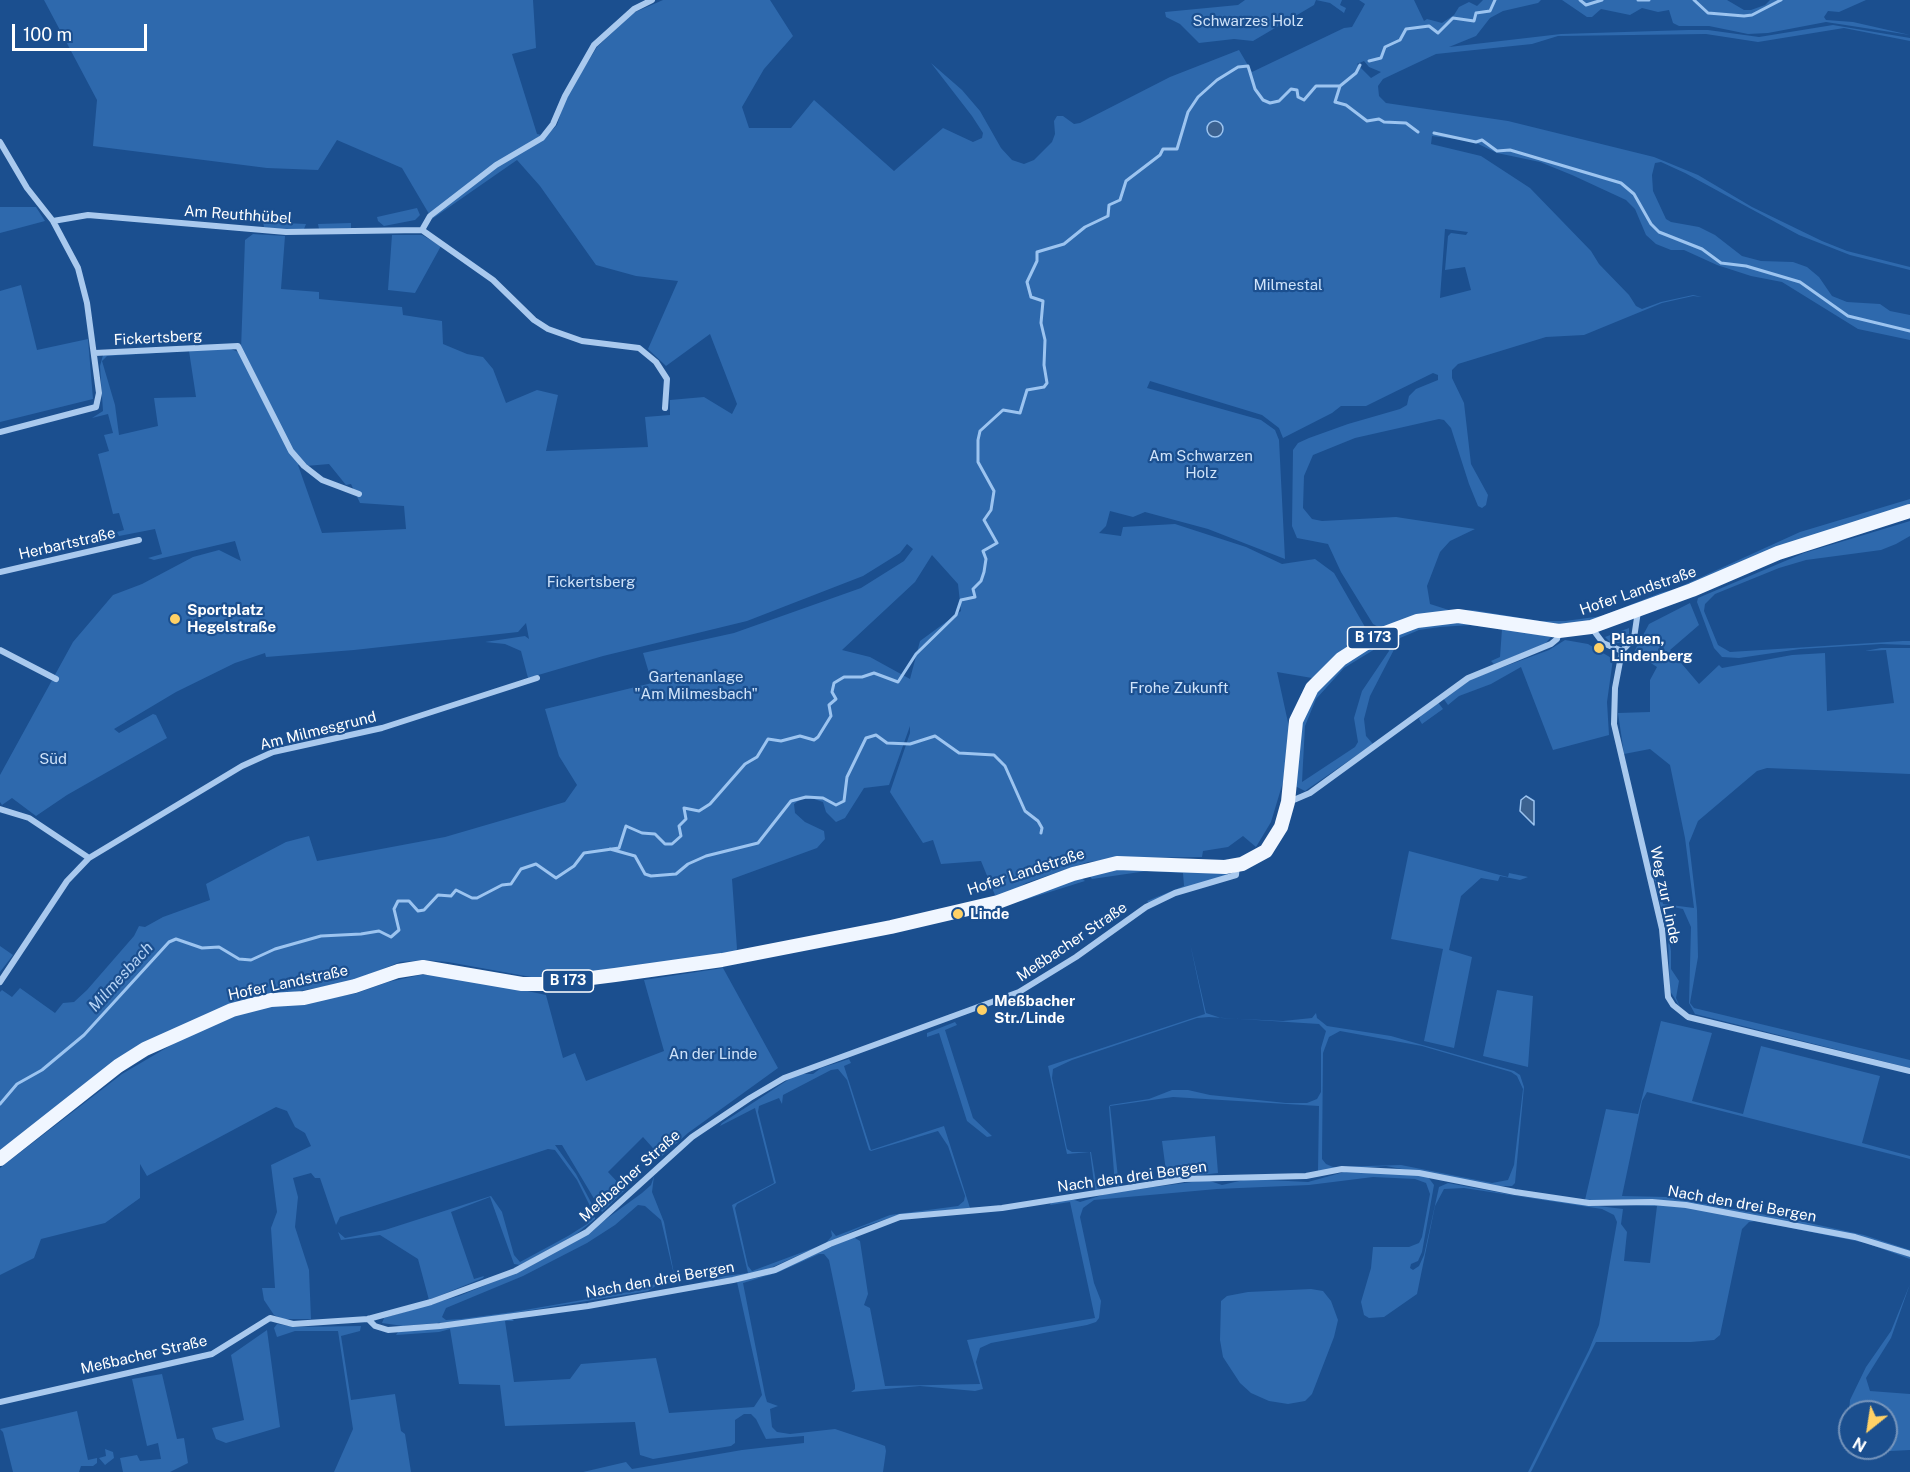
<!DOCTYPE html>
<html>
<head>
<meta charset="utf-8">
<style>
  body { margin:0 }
  #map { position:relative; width:1910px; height:1472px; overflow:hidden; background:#1b4f8f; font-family:"Public Sans",sans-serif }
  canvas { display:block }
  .north { position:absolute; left:1838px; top:1400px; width:60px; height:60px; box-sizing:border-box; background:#1b4f8f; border:2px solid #7695bc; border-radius:50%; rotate:210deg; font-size:16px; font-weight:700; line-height:24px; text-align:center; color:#fff }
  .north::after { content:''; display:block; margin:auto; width:21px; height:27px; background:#ffd166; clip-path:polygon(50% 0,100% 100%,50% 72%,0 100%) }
  .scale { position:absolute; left:12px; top:24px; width:135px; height:27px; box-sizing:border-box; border:3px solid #fff; border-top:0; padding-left:8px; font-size:18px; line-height:21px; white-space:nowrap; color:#fff; -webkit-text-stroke:4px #1b4f8f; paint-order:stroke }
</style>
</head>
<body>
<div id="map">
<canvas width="1910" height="1472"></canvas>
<div class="north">N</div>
<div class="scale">100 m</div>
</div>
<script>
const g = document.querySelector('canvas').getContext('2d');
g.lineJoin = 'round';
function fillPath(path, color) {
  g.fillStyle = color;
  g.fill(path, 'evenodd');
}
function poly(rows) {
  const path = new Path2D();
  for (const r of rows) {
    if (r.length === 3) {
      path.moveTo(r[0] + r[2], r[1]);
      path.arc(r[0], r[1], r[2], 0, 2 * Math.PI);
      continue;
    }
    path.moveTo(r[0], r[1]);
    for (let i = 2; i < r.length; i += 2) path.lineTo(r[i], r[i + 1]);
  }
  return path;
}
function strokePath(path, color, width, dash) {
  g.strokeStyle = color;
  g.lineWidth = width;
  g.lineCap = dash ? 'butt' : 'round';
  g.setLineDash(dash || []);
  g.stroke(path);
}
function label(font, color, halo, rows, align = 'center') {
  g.font = font + ' "Public Sans",sans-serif';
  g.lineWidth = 4.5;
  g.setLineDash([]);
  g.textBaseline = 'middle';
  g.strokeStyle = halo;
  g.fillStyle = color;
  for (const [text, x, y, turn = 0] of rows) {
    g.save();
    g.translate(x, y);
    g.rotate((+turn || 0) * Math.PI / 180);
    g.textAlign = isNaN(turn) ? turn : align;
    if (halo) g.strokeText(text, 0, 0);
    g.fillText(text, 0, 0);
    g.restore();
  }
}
fillPath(poly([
  [44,0,533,0,536,48,512,54,537,134,546,136,557,125,566,97,597,47,633,13,663,0,770,0,793,36,764,69,742,107,749,128,791,128,814,100,894,171,943,128,973,142,982,138,983,133,972,116,931,63,962,90,980,111,1001,148,1012,160,1024,164,1034,160,1052,142,1055,134,1054,121,1057,116,1063,116,1074,124,1080,123,1170,77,1239,50,1252,72,1344,28,1352,27,1365,4,1359,0,1414,0,1424,21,1427,19,1442,23,1454,15,1459,7,1469,2,1477,6,1483,0,1541,0,1538,3,1503,11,1490,18,1476,36,1449,47,1561,34,1688,30,1708,30,1759,37,1833,25,1910,38,1910,41,1844,28,1758,42,1706,34,1558,36,1532,44,1436,54,1383,79,1378,86,1379,96,1386,103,1508,121,1654,157,1698,175,1752,207,1822,241,1847,251,1910,267,1910,270,1850,255,1799,235,1685,173,1661,162,1655,163,1652,175,1653,191,1666,219,1671,222,1699,227,1715,235,1742,256,1761,261,1793,262,1807,267,1819,277,1832,296,1847,302,1880,304,1890,311,1910,315,1910,340,1858,329,1782,282,1751,276,1717,265,1684,250,1671,250,1656,244,1646,235,1635,209,1626,200,1572,175,1540,162,1497,153,1472,141,1432,136,1431,144,1481,156,1530,188,1591,251,1599,264,1629,295,1636,306,1642,309,1661,302,1693,295,1702,297,1693,296,1662,303,1584,335,1546,337,1458,364,1452,370,1452,378,1464,403,1471,464,1488,495,1486,505,1482,508,1478,506,1469,484,1451,428,1444,420,1439,419,1355,438,1313,455,1304,476,1303,508,1312,519,1322,521,1396,517,1475,529,1450,541,1440,552,1427,586,1430,604,1452,611,1473,610,1540,621,1565,621,1602,616,1660,593,1675,589,1800,532,1910,499,1910,506,1591,623,1557,626,1496,615,1380,628,1373,624,1341,572,1328,544,1297,538,1292,526,1293,450,1298,443,1309,438,1348,424,1400,409,1407,405,1409,396,1416,389,1438,380,1438,375,1433,373,1366,406,1341,406,1332,413,1283,438,1279,428,1262,415,1150,381,1147,388,1261,420,1275,430,1279,440,1285,559,1208,529,1145,512,1133,517,1110,511,1106,526,1099,533,1121,536,1123,527,1175,524,1246,547,1282,564,1315,559,1334,573,1365,627,1363,639,1312,678,1277,672,1289,727,1283,782,1271,822,1256,847,1243,836,1228,847,1203,851,1202,857,1126,858,1088,862,1026,883,997,900,981,861,941,864,933,840,923,843,890,792,910,733,910,726,889,785,864,788,845,818,836,822,826,812,823,802,814,799,801,799,794,804,795,813,805,822,824,831,825,839,817,848,732,879,737,949,735,952,565,979,531,977,448,962,425,960,400,962,353,981,231,1004,132,1049,0,1152,0,992,2,990,12,997,20,988,55,1013,63,1003,74,1002,87,990,134,936,139,926,145,927,163,917,210,900,206,884,286,842,309,836,317,861,445,837,565,802,577,785,559,756,545,709,652,683,643,653,734,633,861,588,904,561,913,549,907,544,900,553,863,576,747,621,603,656,528,678,521,651,505,644,485,642,525,636,529,639,526,623,518,632,354,650,266,657,265,653,235,663,176,692,114,729,119,733,153,714,156,715,167,738,67,795,36,816,12,798,2,805,0,802,0,775,73,642,113,595,142,584,193,557,219,550,241,561,235,541,154,560,148,558,162,554,155,529,119,536,117,532,124,530,119,513,113,514,98,454,109,451,104,435,113,433,108,414,92,418,103,411,100,366,103,355,229,348,238,352,241,349,245,240,253,234,285,236,281,289,319,292,319,299,402,307,403,315,442,321,443,344,467,354,483,357,493,369,506,403,537,390,558,395,546,451,648,447,645,417,670,415,670,400,704,397,732,414,737,404,710,334,666,366,648,349,678,281,636,276,596,265,540,186,517,160,432,219,402,168,337,140,318,170,267,168,93,146,97,100],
  [1364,61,1369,67,1381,72,1371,78,1357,64],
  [1445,229,1468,232,1466,235,1451,233,1448,236,1445,270,1465,267,1471,290,1440,298],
  [189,351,196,397,154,398,158,426,119,435,115,405,102,361,107,356],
  [303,463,306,466,329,464,346,485,351,484,360,503,404,506,406,529,322,533,298,465],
  [932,555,958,584,961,611,920,641,910,679,870,657,842,650,915,582],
  [1245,0,1342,0,1340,5,1346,8,1344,13,1330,3,1316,0,1314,5,1253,41,1234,39,1199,43,1180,24,1166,17,1165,12,1238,5],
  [1562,0,1727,0,1744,10,1751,10,1765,5,1770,0,1866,0,1839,12,1828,11,1824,17,1826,20,1853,22,1910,35,1826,22,1768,33,1748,34,1709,26,1679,26,1673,23,1669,10,1658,12,1642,8,1630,15,1601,9,1592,17,1587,17],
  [0,207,36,207,45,221,0,233],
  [417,208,420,215,415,220,384,226,378,221,377,217],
  [263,222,306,224,304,229,275,229,264,227],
  [351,223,351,228,319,229,318,224],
  [392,235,422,235,441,246,415,293,388,290],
  [21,285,37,350,88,339,93,399,0,422,0,291],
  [1910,521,1910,536,1896,544,1881,550,1806,560,1779,568,1715,594,1705,604,1704,611,1718,645,1730,652,1903,641,1910,641,1910,645,1881,644,1800,649,1739,658,1722,657,1714,648,1697,602,1698,598,1804,553],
  [1690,603,1699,625,1670,650,1699,684,1719,665,1722,668,1792,655,1825,653,1827,711,1894,703,1886,650,1865,651,1881,648,1910,648,1910,774,1767,768,1757,771,1698,821,1689,843,1697,910,1698,957,1690,1003,1694,1008,1910,1060,1910,1068,1695,1014,1689,1003,1691,927,1683,909,1668,906,1664,911,1671,951,1671,969,1679,981,1676,998,1680,1007,1670,991,1668,938,1649,856,1663,904,1694,908,1685,838,1670,765,1650,749,1624,754,1618,713,1650,712,1650,680,1657,667,1634,652,1649,624],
  [1449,622,1472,622,1551,637,1545,644,1494,664,1491,661,1500,657,1502,629,1470,625,1440,627,1419,630,1400,638,1370,696,1364,719,1366,736,1373,744,1305,791,1295,786,1301,723,1316,690,1351,658,1380,640,1414,627],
  [1385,643,1389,651,1362,691,1354,718,1358,742,1355,747,1302,782,1305,726,1316,699,1344,668],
  [1629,628,1629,636,1622,643,1611,643,1605,637],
  [1565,640,1588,644,1613,659,1607,702,1609,735,1553,750,1521,667,1491,684,1459,696,1448,705,1443,698,1468,680,1549,650],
  [1437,701,1443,709,1422,724,1419,719,1421,715],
  [1409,851,1500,875,1508,877,1509,873,1528,877,1520,880,1500,876,1498,881,1481,878,1461,896,1449,950,1472,957,1454,1048,1424,1041,1443,949,1391,939],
  [1124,867,1229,872,1226,876,1149,903,1147,901,1184,886,1183,873,1147,871,1092,879,1087,873],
  [1080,877,1085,881,1021,901,1021,897],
  [1190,943,1206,1013,1221,1018,1283,1021,1312,1018,1316,1013,1317,1018,1327,1026,1391,1036,1514,1071,1520,1075,1524,1087,1515,1183,1512,1186,1491,1186,1386,1166,1318,1171,1319,1106,1173,1097,1110,1106,1119,1186,1115,1186,1109,1107,1110,1105,1149,1099,1172,1090,1188,1090,1210,1095,1286,1103,1307,1103,1317,1099,1321,1092,1321,1048,1326,1031,1319,1024,1209,1017,1197,1018,1072,1060,1053,1069,1052,1078,1067,1149,1072,1152,1091,1152,1097,1188,1100,1189,1095,1191,1090,1152,1067,1154,1048,1066,1205,1014],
  [1340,1031,1422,1046,1511,1072,1517,1076,1523,1089,1514,1165,1508,1180,1492,1183,1401,1165,1333,1167,1326,1164,1322,1159,1323,1053,1329,1037],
  [0,946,13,955,0,972],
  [723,968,778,1068,688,1133,661,1157,643,1137,608,1172,625,1190,602,1212,562,1145,555,1145,576,1174,595,1210,595,1219,575,1235,520,1265,514,1264,490,1197,451,1212,474,1279,484,1276,483,1278,429,1300,418,1259,380,1235,341,1240,338,1232,345,1238,385,1230,491,1196,502,1212,514,1255,520,1262,568,1236,587,1224,593,1216,592,1210,577,1180,555,1150,548,1149,340,1217,336,1225,320,1178,315,1178,311,1173,293,1178,298,1197,295,1227,309,1270,311,1319,282,1319,274,1315,264,1300,262,1288,275,1288,271,1228,277,1212,271,1165,311,1146,305,1133,295,1127,287,1111,276,1107,147,1176,140,1164,140,1198,105,1223,41,1239,34,1258,0,1275,0,1168,122,1074,178,1041,232,1015,271,1006,305,1003,357,993,388,982,420,975,453,975,546,995,563,1058,575,1053,586,1081,664,1051,644,980],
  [1497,990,1533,996,1528,1067,1483,1056],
  [1661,1021,1712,1033,1692,1101,1743,1114,1761,1046,1880,1076,1862,1143,1910,1156,1910,1159,1647,1092,1642,1101,1622,1196,1667,1197,1800,1221,1864,1235,1910,1250,1910,1252,1862,1237,1678,1202,1585,1200,1606,1109,1638,1114],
  [955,1022,957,1025,945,1030,973,1118,992,1136,987,1137,967,1121,939,1033,927,1037,927,1033],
  [849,1059,851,1063,844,1066,871,1150,944,1126,970,1208,899,1215,862,1227,825,1244,832,1236,831,1230,836,1236,890,1215,958,1206,964,1201,965,1196,948,1146,938,1131,871,1151,869,1150,847,1080,838,1069,831,1070,783,1095,782,1104,779,1098,759,1106,758,1112,776,1183,737,1204,735,1208,748,1266,752,1271,819,1246,766,1270,750,1274,698,1283,725,1276,748,1273,732,1205,774,1183,755,1108,720,1126,722,1123,797,1074,813,1074,821,1068],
  [1215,1136,1218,1173,1167,1179,1162,1141],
  [1393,1171,1428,1177,1434,1185,1422,1252,1418,1261,1411,1264,1410,1268,1413,1270,1419,1266,1424,1255,1439,1187,1448,1183,1518,1196,1623,1209,1621,1224,1627,1232,1624,1261,1650,1263,1657,1206,1629,1205,1636,1203,1692,1208,1851,1238,1910,1257,1910,1259,1866,1243,1756,1221,1749,1222,1742,1229,1720,1335,1714,1340,1691,1342,1596,1342,1531,1472,1528,1472,1589,1350,1599,1325,1617,1222,1614,1215,1602,1209,1464,1188,1444,1189,1435,1206,1417,1294,1384,1317,1369,1318,1364,1315,1361,1302,1371,1268,1373,1247,1409,1247,1419,1243,1422,1237,1430,1194,1426,1183,1415,1179,1373,1177,1309,1185,1217,1189,1094,1200,1083,1208,1080,1217,1094,1283,1101,1301,1099,1318,1096,1322,1087,1325,991,1343,980,1348,976,1362,983,1389,975,1391,920,1386,851,1392,855,1389,855,1385,829,1260,824,1254,819,1254,779,1272,743,1283,765,1395,767,1402,778,1406,770,1409,772,1427,777,1432,790,1434,835,1429,877,1443,885,1446,886,1451,883,1472,583,1472,626,1462,632,1469,742,1450,804,1443,804,1436,766,1439,756,1419,751,1414,744,1414,735,1420,735,1443,731,1446,653,1459,640,1455,635,1422,505,1426,500,1385,459,1384,450,1329,439,1332,396,1335,398,1332,511,1318,514,1321,505,1321,514,1382,570,1379,581,1364,656,1358,669,1413,754,1407,762,1395,737,1282,765,1276,856,1236,855,1238,860,1241,868,1294,864,1305,870,1308,885,1386,980,1384,967,1340,1095,1318,1070,1202,1050,1205,1051,1203,1072,1199,1080,1202,1109,1193,1207,1180,1222,1185,1248,1179,1308,1182,1344,1172],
  [654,1176,652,1192,664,1222,675,1279,661,1220,645,1206,638,1205,615,1225,587,1243,523,1276,446,1308,442,1317,446,1320,461,1319,513,1312,640,1290,669,1278,671,1283,657,1285,648,1291,471,1320,403,1326,382,1323,384,1318,459,1296,513,1274,580,1238,642,1193,651,1185],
  [1910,1284,1891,1338,1866,1378,1870,1391,1910,1394,1910,1450,1871,1452,1860,1448,1886,1448,1886,1412,1850,1412,1850,1433,1848,1424,1850,1400,1866,1367,1891,1331],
  [1311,1289,1323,1291,1331,1301,1338,1320,1334,1337,1312,1394,1305,1401,1288,1404,1269,1401,1251,1393,1240,1383,1223,1357,1220,1340,1221,1301,1227,1296,1248,1292],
  [277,1324,297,1327,361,1326,360,1331,341,1336,351,1400,395,1394,401,1431,405,1434,411,1472,334,1472,353,1429,338,1331,295,1331,277,1337,274,1328],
  [267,1330,280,1427,226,1443,216,1439,212,1428,244,1420,231,1355],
  [162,1374,177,1439,184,1438,188,1463,170,1472,123,1472,120,1458,137,1455,140,1461,161,1459,158,1443,147,1446,132,1379],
  [77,1411,88,1460,97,1458,97,1463,93,1466,81,1466,79,1472,13,1472,3,1432,0,1429],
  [105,1449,113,1452,114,1458,105,1465,99,1458,106,1456]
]), '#2e69ad');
const water = poly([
  [1215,129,8],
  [1526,796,1534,801,1534,825,1520,811,1521,800,1526,796]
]);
fillPath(water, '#3c6290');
strokePath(water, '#9cc4f0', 1.5);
strokePath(poly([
  [1580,0,1586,5,1602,0],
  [1638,0,1649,0],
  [1694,0,1708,13,1744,16,1752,15,1781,0],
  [1369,61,1381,58,1385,47,1400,40,1406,29,1429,26,1438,33,1453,18,1474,21,1476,13,1490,11,1495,0],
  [1340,86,1335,102,1346,105,1367,121,1379,119,1384,122,1406,123,1418,132],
  [1434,133,1476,142,1482,140,1497,151,1510,150,1621,183,1634,194,1651,224,1659,232,1702,249,1721,263,1746,266,1800,282,1848,316,1910,331],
  [610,849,635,856,645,874,651,876,676,874,688,864,706,856,758,843,791,801,806,797,823,798,836,805,844,801,847,777,866,738,876,735,887,743,910,744,935,736,959,753,994,755,1005,766,1025,811,1038,821,1042,828,1041,833],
  [0,1104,17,1084,42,1070,84,1035,169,942,176,939,202,948,219,947,239,959,251,960,275,949,321,936,361,934,379,931,391,937,399,930,394,909,398,901,409,901,418,911,424,910,438,895,451,896,456,890,472,898,477,898,502,885,511,884,521,869,536,864,556,878,574,866,584,853,619,848,626,826,642,833,655,834,665,844,672,844,681,836,679,826,686,819,684,808,699,811,710,804,745,764,757,757,768,739,781,741,800,736,814,740,818,737,831,716,829,705,836,699,832,692,834,683,844,677,862,677,874,673,898,682,916,654,956,615,961,600,975,597,973,589,981,581,984,572,986,559,983,551,997,543,984,520,991,510,994,491,978,462,978,440,980,431,1003,410,1020,413,1027,390,1044,387,1047,383,1044,365,1045,340,1041,323,1043,301,1031,297,1027,282,1037,261,1037,252,1064,244,1085,227,1108,216,1109,205,1120,200,1126,181,1160,155,1163,149,1177,149,1188,112,1198,97,1217,80,1238,67,1248,66,1255,89,1263,100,1270,103,1279,101,1291,89,1297,90,1298,97,1304,100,1316,86,1340,86,1356,73,1360,65]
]), '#9cc4f0', 3);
strokePath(poly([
  [0,142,27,188,53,221,78,268,87,303,99,393,96,407,0,432],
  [53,221,88,215,286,232,422,230,493,280,534,320,548,329,582,341,639,348,656,362,667,379,665,408],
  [422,230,430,216,496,165,542,138,553,124,565,96,594,45,634,9,652,0],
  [95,353,238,346,291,451,304,466,322,480,359,494],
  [0,572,139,540],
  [1638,611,1634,638,1622,651,1615,688,1614,724,1662,929,1668,997,1673,1005,1688,1017,1910,1071],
  [1591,627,1603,643,1622,651],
  [0,650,56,679],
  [1289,802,1310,793,1468,678,1551,644,1557,639,1559,631],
  [0,809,29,818,89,858],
  [0,982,67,881,89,858,242,766,273,752,382,728,537,678],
  [368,1319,375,1326,388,1330,440,1326,588,1306,733,1280,775,1270,830,1244,900,1217,1002,1208,1184,1179,1306,1176,1342,1169,1419,1173,1515,1192,1589,1203,1652,1202,1686,1205,1855,1237,1910,1254],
  [0,1402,212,1354,270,1318,293,1324,368,1319,431,1302,515,1271,587,1232,692,1137,750,1098,784,1078,1019,992,1076,957,1146,907,1175,893,1236,875,1237,865]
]), '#a9c9ee', 6);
strokePath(poly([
  [0,1159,118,1066,145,1049,232,1010,271,1000,304,998,355,986,398,971,423,967,522,984,544,984,615,975,722,960,891,927,998,902,1073,874,1117,863,1225,867,1242,864,1266,851,1281,827,1288,802,1296,721,1312,688,1341,659,1377,636,1417,621,1458,616,1559,631,1591,627,1692,590,1778,553,1910,511]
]), '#f0f6ff', 14);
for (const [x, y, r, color] of [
  [175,619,6,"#ffd166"],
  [1599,648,6,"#ffd166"],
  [958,914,6,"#ffd166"],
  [982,1010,6,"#ffd166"]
]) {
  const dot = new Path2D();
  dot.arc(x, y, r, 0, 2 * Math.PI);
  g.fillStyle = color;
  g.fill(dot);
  strokePath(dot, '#1b4f8f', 2);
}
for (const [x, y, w] of [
  [1373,638,51],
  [568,981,51]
]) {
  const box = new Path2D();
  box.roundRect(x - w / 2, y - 11, w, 22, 4.5);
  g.fillStyle = '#1b4f8f';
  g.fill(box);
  strokePath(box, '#fff', 1.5);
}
label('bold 14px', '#fff', null, [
  ["B 173",1373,638],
  ["B 173",568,981]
]);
label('15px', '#cfe3fa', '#1b4f8f', [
  ["Schwarzes Holz",1248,21],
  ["Milmestal",1288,285],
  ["Am Schwarzen",1201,456],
  ["Holz",1201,473],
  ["Fickertsberg",591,582],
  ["Gartenanlage",696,677],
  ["\"Am Milmesbach\"",696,694],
  ["Frohe Zukunft",1179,688],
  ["Süd",53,759],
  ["An der Linde",713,1054]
]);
label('15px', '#fff', '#1b4f8f', [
  ["Am Reuthhübel",238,215,4],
  ["Fickertsberg",158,338,-3],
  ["Herbartstraße",67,544,-13],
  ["Hofer Landstraße",1638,591,-19],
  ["Am Milmesgrund",318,731,-14],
  ["Hofer Landstraße",1026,872,-18],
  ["Weg zur Linde",1665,895,78],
  ["Meßbacher Straße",1072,942,-34],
  ["Hofer Landstraße",288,983,-12],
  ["Meßbacher Straße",630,1176,-42],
  ["Nach den drei Bergen",1132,1177,-8],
  ["Nach den drei Bergen",1742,1204,10],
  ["Nach den drei Bergen",660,1280,-10],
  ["Meßbacher Straße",144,1355,-13]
]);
label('bold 15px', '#fff', '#1b4f8f', [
  ["Sportplatz",187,610],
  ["Hegelstraße",187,627],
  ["Plauen,",1611,639],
  ["Lindenberg",1611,656],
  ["Linde",970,914],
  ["Meßbacher",994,1001],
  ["Str./Linde",994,1018]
], 'left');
label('italic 16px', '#b5d3f5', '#1b4f8f', [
  ["Milmesbach",121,977,-48]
]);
</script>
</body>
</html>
